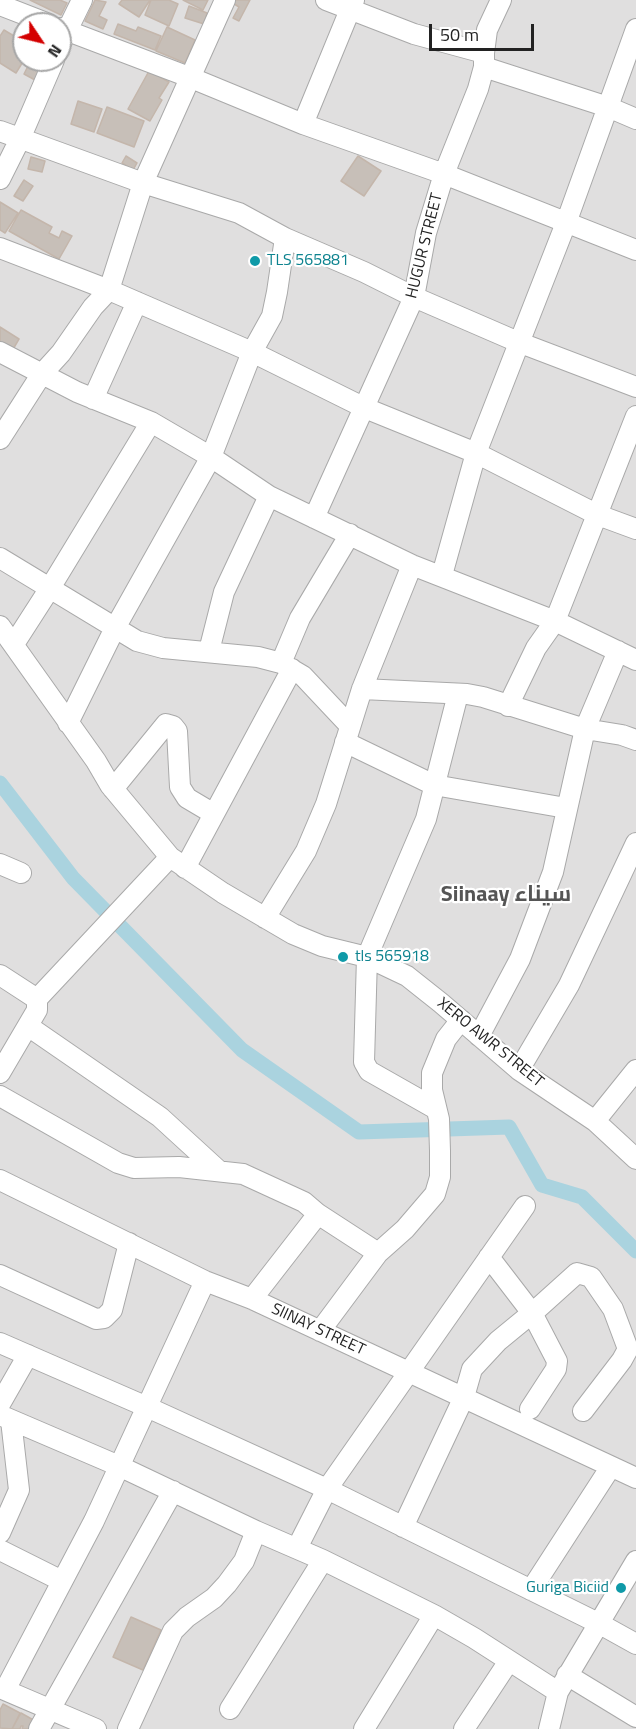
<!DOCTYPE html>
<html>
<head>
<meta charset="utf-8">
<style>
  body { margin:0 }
  #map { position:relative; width:636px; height:1729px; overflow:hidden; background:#f2efe9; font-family:"Titillium Web",sans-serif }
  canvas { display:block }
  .north { position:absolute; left:12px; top:12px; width:60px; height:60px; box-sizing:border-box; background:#fff; border:2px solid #a7a7a7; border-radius:50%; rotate:125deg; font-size:16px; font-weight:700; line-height:24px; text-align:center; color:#222 }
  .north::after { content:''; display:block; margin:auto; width:21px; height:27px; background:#d40000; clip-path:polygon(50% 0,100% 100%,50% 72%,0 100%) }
  .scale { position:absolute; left:429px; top:24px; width:105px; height:27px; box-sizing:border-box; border:3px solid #222; border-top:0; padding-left:8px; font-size:18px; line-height:21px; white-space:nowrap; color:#222; -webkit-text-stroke:4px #fff; paint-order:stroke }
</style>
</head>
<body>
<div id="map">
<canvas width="636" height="1729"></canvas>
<div class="north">N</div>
<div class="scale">50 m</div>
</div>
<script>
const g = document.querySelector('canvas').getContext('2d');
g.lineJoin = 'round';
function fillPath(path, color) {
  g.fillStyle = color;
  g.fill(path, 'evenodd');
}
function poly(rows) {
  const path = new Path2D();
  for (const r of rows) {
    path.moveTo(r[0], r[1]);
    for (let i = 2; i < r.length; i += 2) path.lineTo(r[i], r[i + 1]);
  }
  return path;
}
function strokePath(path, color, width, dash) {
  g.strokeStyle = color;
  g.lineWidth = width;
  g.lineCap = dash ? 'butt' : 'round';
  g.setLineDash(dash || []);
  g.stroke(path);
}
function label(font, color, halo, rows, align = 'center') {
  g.font = font + ' "Titillium Web",Cairo,sans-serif';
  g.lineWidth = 4.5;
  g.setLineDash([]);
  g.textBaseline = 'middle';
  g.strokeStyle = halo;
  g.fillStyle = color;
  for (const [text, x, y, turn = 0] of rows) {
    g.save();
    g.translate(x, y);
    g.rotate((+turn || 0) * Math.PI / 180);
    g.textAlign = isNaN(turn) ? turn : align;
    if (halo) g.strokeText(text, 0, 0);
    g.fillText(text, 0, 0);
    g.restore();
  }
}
fillPath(poly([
  [0,0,636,0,636,1729,0,1729],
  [24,24,60,24,60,60,24,60]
]), '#e0dfdf');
strokePath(poly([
  [0,783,73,878,242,1050,359,1132,509,1127,542,1185,582,1197,636,1251]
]), '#aad3df', 15);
const building = poly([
  [30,0,60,0,67,3,61,15,30,0],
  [95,0,106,2,99,16,107,20,103,29,85,21,95,0],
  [122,0,150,0,139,17,119,4,122,0],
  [151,0,169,0,178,4,169,26,145,15,151,0],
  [183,0,208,0,203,10,183,0],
  [228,0,250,0,239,21,233,18,239,7,228,0],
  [189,6,207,13,204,24,185,18,189,6],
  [118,24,136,31,138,27,161,36,155,50,114,34,118,24],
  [167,27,195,40,185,63,156,51,167,27],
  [4,30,24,42,24,60,16,73,0,63,0,36,4,30],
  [31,60,45,60,35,80,24,74,31,60],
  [149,71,169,82,159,98,162,100,150,121,128,109,149,71],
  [78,101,102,109,94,132,71,124,78,101],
  [107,107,144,121,134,147,97,133,107,107],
  [126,156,137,163,133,170,122,163,126,156],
  [358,156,381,171,364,196,341,181,358,156],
  [31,157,45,161,42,172,28,169,31,157],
  [24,180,33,186,23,201,14,196,24,180],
  [0,202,18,213,5,233,0,230,0,202],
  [21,210,52,227,49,233,59,238,62,231,72,236,59,259,9,231,21,210],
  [0,327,19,339,12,351,0,343,0,327],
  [131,1617,161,1630,143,1670,113,1657,131,1617],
  [3,1704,20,1713,12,1729,0,1728,0,1710,3,1704],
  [21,1713,37,1722,33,1729,22,1729,23,1726,21,1726,20,1729,12,1729,21,1713]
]);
fillPath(building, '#c7bfb8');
strokePath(building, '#c4b6ab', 1.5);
const minor = poly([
  [326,0,414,34,484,53],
  [0,5,49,24],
  [60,28,189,77,303,124,444,174,636,250],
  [60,45,82,0],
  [484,67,608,107,636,119],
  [303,124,354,0],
  [0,131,143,183,239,213,285,238,364,272,414,297,518,342,636,387],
  [0,179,20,139,54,60],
  [0,248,109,290,252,352,365,408,476,453,598,515,636,529],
  [0,352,77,392,151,422,211,457,269,496,412,565,555,621,636,660],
  [93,399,137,302],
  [0,439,41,375,61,353,93,307,109,290,143,183,225,0],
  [314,518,414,297,426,233,444,174,478,89,484,67,484,53,487,30,501,0],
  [0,558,137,641,163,648,258,657,281,663,303,676,350,726],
  [442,575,476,453,566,223,636,29],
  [0,626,96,761,110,785,170,857,223,893,293,934,322,946,367,957,407,976,441,1003,519,1070,595,1121,636,1159],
  [14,644,50,588,151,422],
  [209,651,224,592,269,496],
  [281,663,300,618,350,534],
  [362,689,467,694,483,697,585,729,622,735,636,740],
  [508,706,536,648,555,621,636,416],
  [68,723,115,628,211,457,252,352,272,316,277,292,285,238],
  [345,742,434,785,566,808],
  [113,789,166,724,173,726,177,731,180,787,187,798,214,814],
  [0,864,21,873],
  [185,868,292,669],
  [265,918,306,851,326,804,362,689,412,565],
  [0,975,37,999,37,1010,0,1073],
  [37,999,170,857],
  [28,1026,160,1117,219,1171],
  [479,1036,520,959,553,872,585,729,618,651],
  [519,1070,569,985,636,843],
  [0,1096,118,1163,134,1168,179,1167,243,1174,304,1202,318,1214,378,1253],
  [436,1109,369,1071,364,1062,367,957,426,819,458,694],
  [595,1121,636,1070],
  [0,1180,205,1281,252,1299,636,1478],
  [489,1257,532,1313,557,1361,556,1369,530,1409],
  [0,1275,96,1319,104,1318,112,1310,129,1243],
  [252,1299,318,1214],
  [320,1331,378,1253,405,1229,435,1194,440,1177,440,1151,439,1119,432,1090,432,1073,446,1039,461,1020],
  [0,1343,147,1407,327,1489,600,1624,636,1644],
  [0,1404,28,1355],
  [0,1415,119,1466,256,1531,323,1560,434,1615,474,1638,558,1692],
  [403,1527,464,1397,472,1369,498,1341,537,1309,577,1273,591,1277,613,1309,628,1349,622,1360,583,1411],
  [0,1533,19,1490,11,1420],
  [297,1548,327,1489,525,1206],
  [0,1550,62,1581],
  [531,1590,610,1468],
  [567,1675,636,1717],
  [0,1688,96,1729],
  [5,1690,94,1521,205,1281],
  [230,1709,323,1560],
  [39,1729,173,1491],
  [128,1729,173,1631,187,1617,214,1598,227,1584,244,1561,256,1531],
  [364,1729,434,1615],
  [464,1729,509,1661],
  [549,1729,558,1692,636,1561]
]);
strokePath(minor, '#a9a9a9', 22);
strokePath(minor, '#fff', 20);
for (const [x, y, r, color] of [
  [255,261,6,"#0f9aa8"],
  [343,957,6,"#0f9aa8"],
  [621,1588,6,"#0f9aa8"]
]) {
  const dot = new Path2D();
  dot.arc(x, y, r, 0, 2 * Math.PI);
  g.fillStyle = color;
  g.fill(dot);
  strokePath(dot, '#fff', 2);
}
label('16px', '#222', '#fff', [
  ["HUGUR STREET",425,246,-76],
  ["XERO AWR STREET",490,1043,39],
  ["SIINAY STREET",318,1330,25]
]);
label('16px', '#0d838f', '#fff', [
  ["TLS 565881",267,261],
  ["tls 565918",355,957],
  ["Guriga Biciid",609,1588,"right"]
], 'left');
label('bold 22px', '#555', '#fff', [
  ["Siinaay سيناء",506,896]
]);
</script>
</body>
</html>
